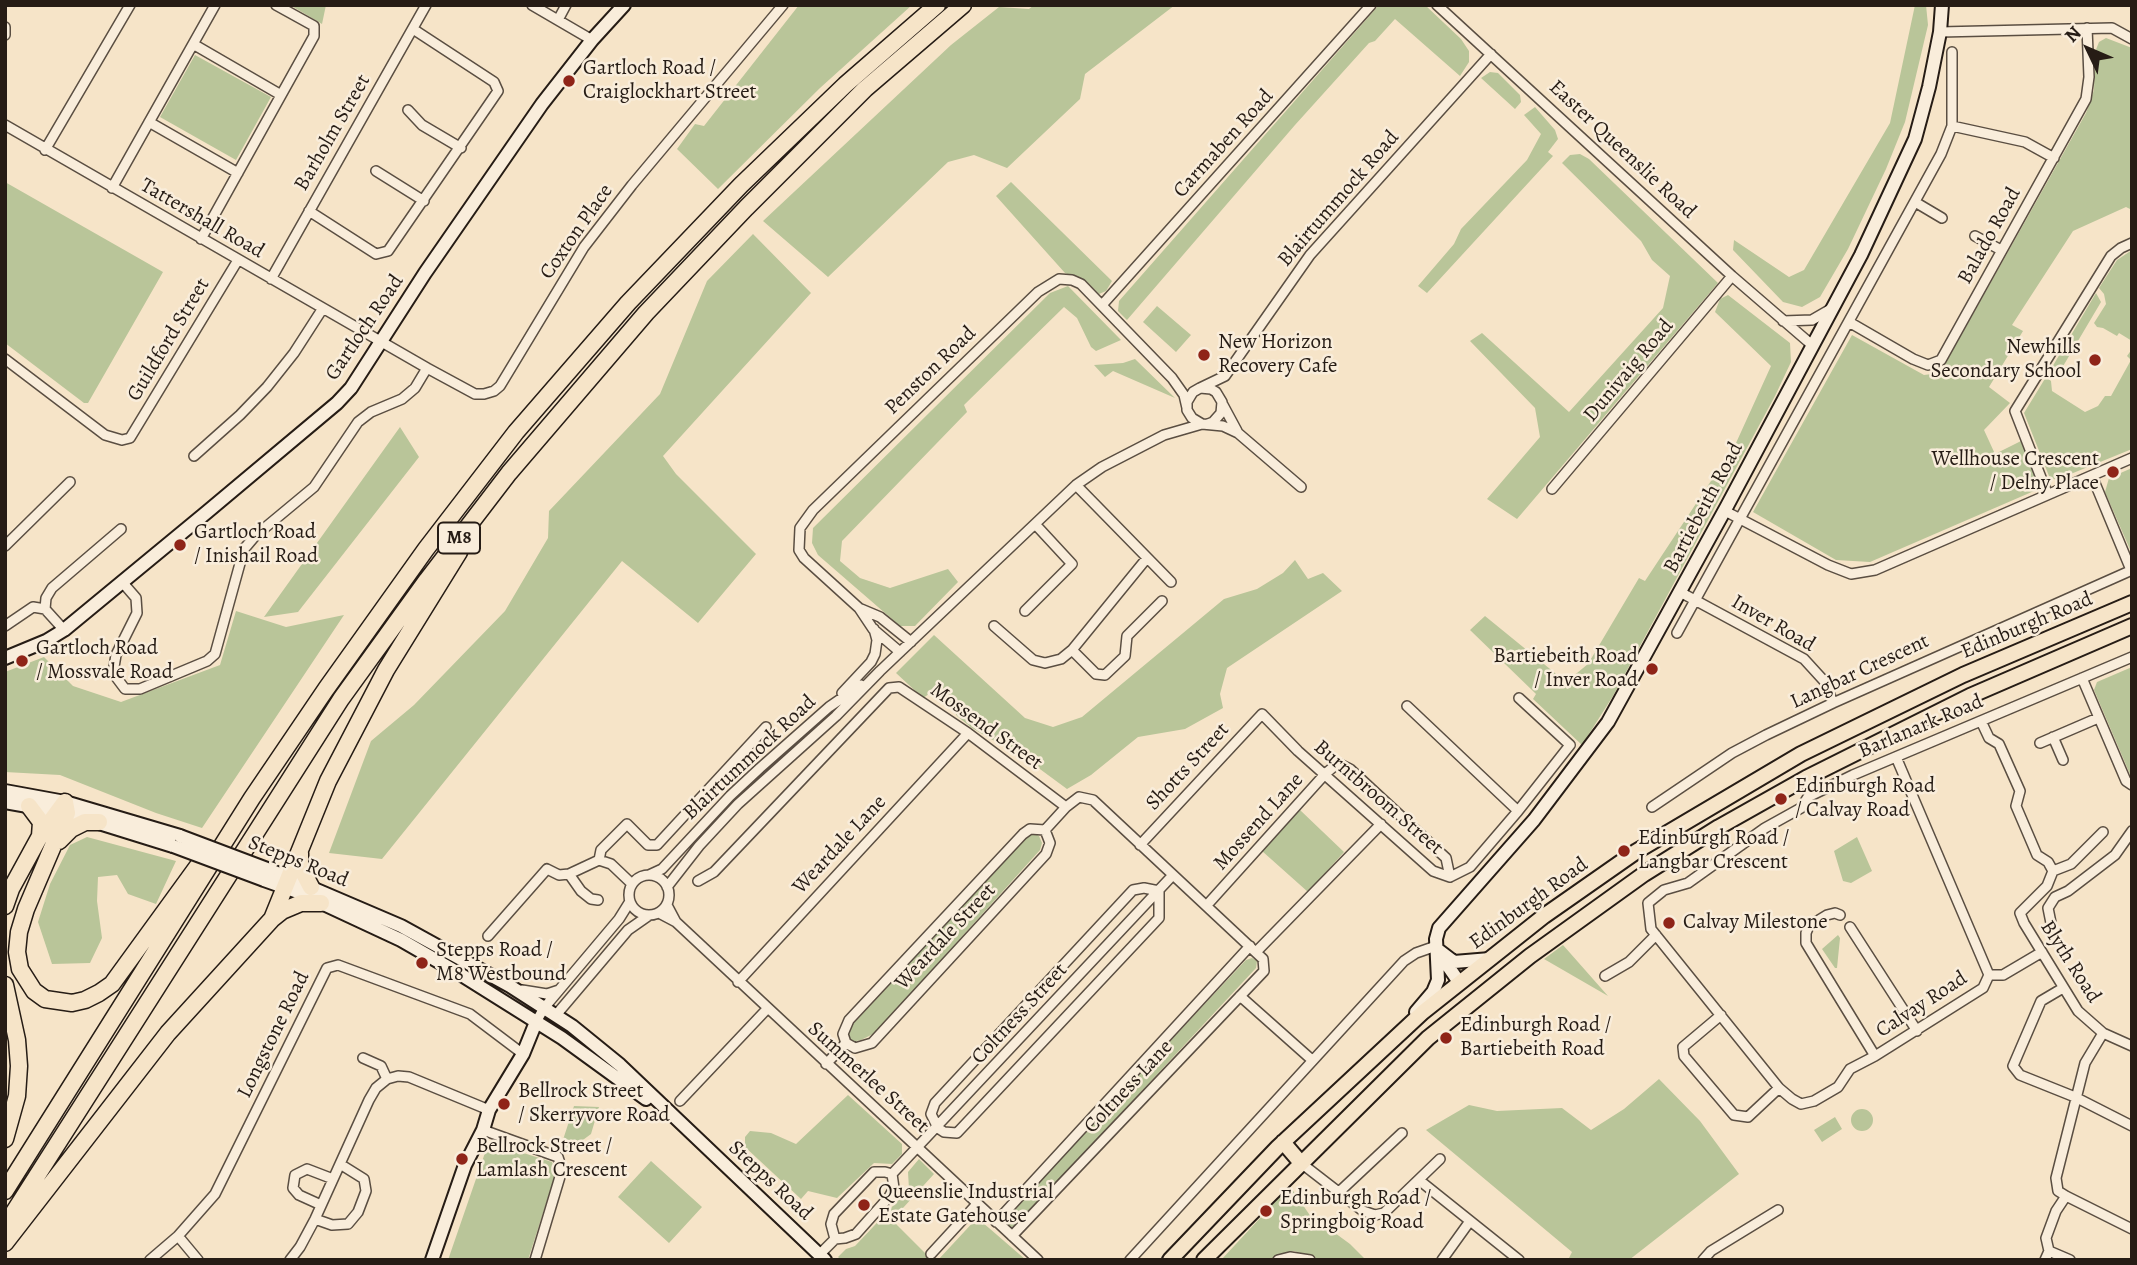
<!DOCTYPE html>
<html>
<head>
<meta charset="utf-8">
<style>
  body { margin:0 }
  #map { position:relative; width:2137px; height:1265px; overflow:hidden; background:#f6e4c8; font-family:Alegreya,serif }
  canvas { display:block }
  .frame { position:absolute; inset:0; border:7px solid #261c15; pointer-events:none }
  .north { position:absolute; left:2053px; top:14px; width:70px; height:70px; -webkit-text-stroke:5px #f9eddb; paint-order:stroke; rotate:314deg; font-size:19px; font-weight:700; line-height:28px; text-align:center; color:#261c15 }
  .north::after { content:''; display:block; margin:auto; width:24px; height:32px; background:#261c15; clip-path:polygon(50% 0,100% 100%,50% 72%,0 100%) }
</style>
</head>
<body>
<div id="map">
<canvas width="2137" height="1265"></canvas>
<div class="frame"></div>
<div class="north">N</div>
</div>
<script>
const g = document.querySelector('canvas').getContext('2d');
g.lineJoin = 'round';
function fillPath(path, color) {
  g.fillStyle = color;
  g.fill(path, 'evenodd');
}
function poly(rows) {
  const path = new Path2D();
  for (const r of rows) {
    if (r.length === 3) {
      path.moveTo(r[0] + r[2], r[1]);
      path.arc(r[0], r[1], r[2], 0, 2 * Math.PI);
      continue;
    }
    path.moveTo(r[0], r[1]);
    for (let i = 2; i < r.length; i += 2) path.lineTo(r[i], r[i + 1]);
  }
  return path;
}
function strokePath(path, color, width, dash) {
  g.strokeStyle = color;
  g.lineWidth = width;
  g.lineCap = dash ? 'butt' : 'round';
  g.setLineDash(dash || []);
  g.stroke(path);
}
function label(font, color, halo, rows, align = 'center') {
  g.font = font + ' Alegreya,serif';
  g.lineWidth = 5;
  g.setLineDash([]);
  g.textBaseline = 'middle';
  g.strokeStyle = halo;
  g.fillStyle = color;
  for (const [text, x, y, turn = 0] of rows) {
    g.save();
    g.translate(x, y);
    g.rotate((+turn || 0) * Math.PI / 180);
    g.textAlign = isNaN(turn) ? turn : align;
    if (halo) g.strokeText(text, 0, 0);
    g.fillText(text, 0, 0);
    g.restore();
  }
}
fillPath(poly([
  [290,5,326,5,322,24],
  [799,5,912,5,820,88,718,189,677,149,695,124,704,126],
  [1034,5,1175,5,1085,74,1080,99,1007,168,974,155,948,162,828,277,763,221,951,45,999,7,1029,9],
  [1379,5,1425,5,1461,39,1469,51,1469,62,1460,76,1395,19,1375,41,1369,43,1295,125,1127,320,1118,311,1119,301],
  [1915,5,1926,5,1928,25,1905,122,1886,169,1848,249,1820,297,1802,307,1783,302,1733,250,1734,240,1789,277,1804,270,1890,123],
  [2106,38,2132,48,2132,210,2126,207,2073,231,2012,325,2023,331,1989,387,2010,403,1984,430,1995,454,2021,441,2041,488,1870,562,1836,560,1753,512,1852,335,1924,375,1940,373,2086,113,2094,90,2095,52,2099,42],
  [195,55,271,97,236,160,160,117],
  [1490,72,1498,73,1520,95,1521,102,1515,109,1481,78],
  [1535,107,1555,130,1558,139,1548,152,1553,156,1427,293,1418,286,1454,244,1461,229,1527,160,1541,134,1524,115],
  [1580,154,1589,159,1718,283,1517,519,1487,499,1540,437,1535,408,1470,341,1482,333,1569,412,1663,308,1670,276,1652,260,1641,241,1562,163,1570,155],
  [5,182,163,272,88,403,84,403,5,343],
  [1011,182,1112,281,1106,291,1099,294,1087,282,1065,273,996,196],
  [753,234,811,293,663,456,676,474,756,554,698,623,622,561,382,859,329,853,371,741,414,705,505,611,548,538,549,511,660,394,707,281],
  [2132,250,2132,341,2119,333,2117,336,2103,328,2097,327,2094,323,2106,304,2104,294,2099,288,2117,260],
  [1068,286,1121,340,1096,351,1091,347,1077,318,1064,307,964,405,967,412,842,541,840,561,860,578,890,588,948,569,958,582,915,626,900,626,818,555,812,543,813,528,1050,293],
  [2096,293,2101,302,2059,373,2051,369],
  [1728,295,1790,343,1791,362,1775,396,1613,696,1582,745,1533,699,1536,694,1470,630,1485,616,1566,682,1588,664,1639,578,1645,581,1736,443,1771,366,1715,312,1720,299],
  [1157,306,1191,335,1176,352,1143,322],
  [2132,349,2132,449,2056,480,2049,476,2024,413,2046,377,2051,381,2052,391,2085,412,2098,406,2105,396,2111,396,2131,360,2127,356],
  [1135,359,1175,398,1113,371,1105,377,1094,365,1123,363],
  [400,427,419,457,298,612,264,617],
  [2132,468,2132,554,2105,492,2109,478],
  [1295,560,1308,579,1323,573,1342,591,1227,668,1220,694,1223,708,1185,729,1138,737,1091,775,1067,789,1029,761,972,728,957,716,953,709,933,694,929,694,923,698,896,673,934,635,1025,718,1053,727,1082,717,1224,599,1257,589,1283,573],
  [236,611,286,627,344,615,202,828,156,813,60,775,5,772,5,672,44,657,73,686,121,702,220,665],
  [2132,667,2132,779,2094,690,2097,682],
  [1300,810,1344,852,1308,892,1262,851],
  [1033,833,1039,836,1042,843,1040,850,875,1033,861,1040,852,1042,847,1038,853,1024,1028,836],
  [87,837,176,861,156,904,128,894,117,875,98,877,97,901,102,938,90,963,52,964,38,922,50,884,70,845],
  [1857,837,1872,871,1851,883,1843,881,1834,851],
  [1838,935,1840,938,1837,968,1835,968,1822,949],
  [1563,945,1608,996,1544,959],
  [1252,958,1257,961,1256,968,1017,1225,1009,1228,1004,1222,1005,1217,1246,960],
  [1659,1079,1700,1121,1739,1174,1629,1260,1568,1260,1572,1252,1426,1130,1469,1105,1497,1111,1562,1108,1591,1130,1624,1109],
  [848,1095,902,1144,902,1154,892,1164,874,1163,837,1198,808,1191,801,1199,745,1147,745,1137,750,1131,771,1133,796,1144],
  [574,1106,599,1107,591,1134,564,1154,560,1149],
  [1862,1120,11],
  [1835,1117,1842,1129,1822,1142,1814,1130],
  [495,1144,552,1162,556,1172,528,1260,448,1260,487,1147],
  [919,1159,934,1174,892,1220,927,1255,926,1260,841,1260,838,1257,846,1249,855,1246,909,1189,908,1172],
  [651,1161,702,1207,669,1243,618,1197],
  [1290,1186,1309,1214,1350,1244,1366,1260,1322,1260,1294,1251,1277,1255,1270,1260,1221,1260],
  [977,1218,989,1228,1026,1260,938,1260]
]), '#b9c599');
const street = poly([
  [532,5,592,40],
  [1437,5,1732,276,1812,345],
  [558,20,566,5],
  [5,27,5,35],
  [1940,32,2112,28,2132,39],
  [193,44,281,95],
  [408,110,422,125,461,148],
  [149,122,238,173],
  [5,125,427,368,475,394,484,394,494,391,500,386,584,247,632,185,783,5],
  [1952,126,2025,142,2054,158],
  [45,150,130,5],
  [376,171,424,201],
  [112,188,215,5],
  [1915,202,1942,218],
  [309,211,376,254,388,251,498,91,494,82,413,29],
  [1975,236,2001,250],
  [201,239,314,36,314,26,276,5],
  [271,279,426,5],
  [1102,305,1371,5],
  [1783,321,1812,320,1831,309],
  [1849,322,1913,359,1928,365,1941,360,2086,99,2089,77,2087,28],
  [5,359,105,435,122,440,130,438,238,260],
  [1200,388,1225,376,1310,255,1491,54],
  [1223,405,1237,431],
  [1208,424,1213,422,1221,413,1222,402,1216,392,1211,389,1200,388,1193,392,1187,402,1187,410,1192,418,1202,424,1223,426,1238,433,1301,487],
  [194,456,240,415,267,387,294,353,323,308],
  [2092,476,2131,570],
  [1076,485,1171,582],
  [1552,489,1732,276],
  [2047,493,2015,411,2111,256,2121,248,2132,243],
  [1725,511,1828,565,1851,574,1875,570,2132,458],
  [5,546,70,482],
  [123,583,136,598,137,613,116,655,113,673,125,689,140,689,207,661,215,654,244,549,255,536,314,487,358,422,371,412,402,399,415,388,427,368],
  [1680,592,1804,659,1825,682,1833,703],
  [45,609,46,598,52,588,121,529],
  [861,609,880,617,911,642],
  [1025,611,1072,564,1035,524],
  [5,626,33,607,45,609,64,630],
  [994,626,1033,660,1045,663,1061,659,1072,650,1147,558],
  [1677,633,1941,154,1952,126,1952,52],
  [1072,650,1096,674,1105,675,1125,656,1127,636,1162,601],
  [900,652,873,629,859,608,804,558,799,550,800,528,813,510,1038,292,1059,279,1072,280,1081,284,1172,378,1184,395,1187,408],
  [2082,678,2126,781,2132,785],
  [842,693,871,662,875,654,877,640,874,629],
  [1407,706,1518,811],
  [1981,721,1989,738,1999,744,2020,791,2016,806,2037,855,2048,862,2053,871],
  [2053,737,2063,760],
  [2040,743,2098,718],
  [1896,757,1989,975,1983,988,1875,1056,1850,1069,1838,1087,1814,1101,1801,1104,1792,1099,1779,1088,1651,929,1648,903,1664,890,1688,883,1765,828,1801,808,1808,797,1853,775,2132,657],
  [1652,807,1732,753,1766,735,1833,703,2132,570],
  [2103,832,2071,864,2053,871,2047,886,2020,913,2024,923,2078,1011,2103,1033,2132,1046],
  [1140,845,1262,714,1298,751,1433,871,1450,877],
  [599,860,601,850,627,824,648,845,657,845,766,727],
  [569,874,581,891,591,899,598,900],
  [649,895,20],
  [649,875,662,869,730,796,760,768,829,707,861,685],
  [1450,877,1470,867,1518,811,1570,745,1519,698],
  [698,881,714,872,889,688,899,687,968,733,1066,807,1079,797,1093,800,1263,959,1264,971,1012,1236],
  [667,887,699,846,738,804,836,716,880,671,1076,485,1102,467,1164,435,1202,424],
  [1144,888,1159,891,1159,918,957,1133,944,1132,938,1128,931,1114,935,1103,1133,890,1144,888],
  [1207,905,1325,774,1338,763,1350,769,1446,858,1450,877],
  [659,913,676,922,667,905],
  [1840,915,1835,913,1827,915,1809,926,1806,933,1806,943,1875,1056],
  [676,922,1038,1260],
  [2051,923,2048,908,2055,897,2068,891,2115,855,2132,831],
  [1850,927,1917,1031],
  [488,936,547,869,559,875,569,874,599,860,611,864,632,884],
  [1256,952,1381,824],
  [1989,975,2003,975,2042,952],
  [1605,976,1629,962,1656,935],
  [738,982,968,733],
  [2063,988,2041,1001,2013,1066,2020,1075,2075,1097,2132,1126],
  [522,990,547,994,559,990],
  [1240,996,1312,1060],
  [556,1015,628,930,648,916],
  [1721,1015,1683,1047,1684,1056,1734,1115,1748,1117,1779,1088],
  [536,1022,544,1008,619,919,629,903],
  [2103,1033,2085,1063,2056,1178,2058,1191,2066,1196,2132,1229],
  [846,1043,855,1048,872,1043,1046,854,1050,843,1045,830],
  [363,1058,381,1066,387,1079],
  [826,1064,846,1043,843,1034,849,1020,1023,834,1030,829,1045,830,1066,807],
  [680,1101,767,1009],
  [483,1130,558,1157,562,1170,535,1260],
  [1301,1163,1363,1211,1375,1215,1384,1213,1440,1159],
  [892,1174,1172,876],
  [1419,1180,1519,1260],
  [1338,1193,1402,1133],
  [321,1205,299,1195,293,1188,295,1175,307,1169,333,1179],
  [315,1219,332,1225,348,1224,358,1212,366,1191,364,1179,340,1164],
  [996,1222,1250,946],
  [178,1236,198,1260],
  [835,1239,831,1224,834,1214,874,1172,885,1172,892,1174],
  [2049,1251,2070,1260],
  [931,1254,977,1204],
  [819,1255,835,1239,845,1238,856,1234,889,1197,894,1188,892,1174],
  [150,1260,178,1236,215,1194,327,968,338,965,470,1014,523,1054],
  [290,1260,300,1247,315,1219,369,1100,376,1088,387,1079,398,1076,409,1077,489,1110],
  [1130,1260,1404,961,1416,953,1436,946],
  [1278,1260,1290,1257,1310,1260],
  [1442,1260,1470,1221],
  [1703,1260,1711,1251,1778,1210],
  [2045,1260,2049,1251,2046,1238,2056,1211,2066,1196]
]);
const secondary = poly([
  [5,658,46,641,64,630,207,512,337,403,351,388,425,273,542,104,592,40,624,5],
  [5,791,65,802,180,836],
  [5,802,67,813,173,846],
  [270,870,401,926,510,986,572,1026,620,1065,825,1260],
  [264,880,298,892,401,940,460,974,562,1038,646,1099],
  [1437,949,1454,962,1490,959],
  [1441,956,1459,982],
  [1416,1012,1433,992,1438,980,1436,939,1439,928,1534,820,1608,722,1727,506,1861,255,1915,139,1929,87,1940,32,1942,5],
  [432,1260,465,1165,483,1130,489,1110,523,1054,536,1022]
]);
const primary = poly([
  [1283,1142,1301,1163],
  [1170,1260,1278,1147,1423,1012,1544,916,1637,851,1801,754,1963,675,2132,603],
  [1204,1260,1428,1038,1530,956,1644,874,1719,827,1806,778,1970,696,2132,626]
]);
const highway = poly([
  [65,802,67,813,26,909,19,932,17,952,20,969,34,991,45,999,72,1003,85,1000,99,993,112,984,200,863],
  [29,806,41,822,40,836],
  [59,841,71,829,85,822,99,822],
  [300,853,300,866,311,887],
  [5,906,11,889,40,836,65,802],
  [272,919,328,781,386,670,459,552],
  [5,985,17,1040,19,1066,17,1096,5,1139],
  [5,1191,252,798,326,689,426,549,516,432,628,303,741,185,845,85,937,5],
  [5,1226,341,699,427,580,509,473,646,313,746,208,865,89,963,5],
  [5,1243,168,1033,272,919,282,911,301,903,321,903]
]);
strokePath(street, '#5a4e42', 12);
strokePath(secondary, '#261c15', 16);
strokePath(primary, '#261c15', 18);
strokePath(highway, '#261c15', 19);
strokePath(street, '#f9eddb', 9);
strokePath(secondary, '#f9eddb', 12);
strokePath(primary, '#f6e4c8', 14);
strokePath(highway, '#f6e4c8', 16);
const secondaryBridge = poly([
  [180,836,270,870],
  [173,846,264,880]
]);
strokePath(secondaryBridge, '#261c15', 16, []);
strokePath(secondaryBridge, '#f9eddb', 12);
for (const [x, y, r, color] of [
  [569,81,7,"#8f2418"],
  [1204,355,7,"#8f2418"],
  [2095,360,7,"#8f2418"],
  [2113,472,7,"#8f2418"],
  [180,545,7,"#8f2418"],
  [22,661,7,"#8f2418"],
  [1652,669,7,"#8f2418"],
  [1781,799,7,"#8f2418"],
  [1624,851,7,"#8f2418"],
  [1669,923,7,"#8f2418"],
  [422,963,7,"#8f2418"],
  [1446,1038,7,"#8f2418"],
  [504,1104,7,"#8f2418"],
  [462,1159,7,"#8f2418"],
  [864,1205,7,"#8f2418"],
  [1266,1211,7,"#8f2418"]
]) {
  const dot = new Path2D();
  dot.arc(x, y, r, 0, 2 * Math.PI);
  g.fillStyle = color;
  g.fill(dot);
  strokePath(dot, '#f9eddb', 2.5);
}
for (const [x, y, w] of [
  [459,538,42]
]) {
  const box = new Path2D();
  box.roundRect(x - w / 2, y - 15.5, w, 31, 5);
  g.fillStyle = '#f9eddb';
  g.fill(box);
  strokePath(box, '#261c15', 2);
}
label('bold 19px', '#261c15', null, [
  ["M8",459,538]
]);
label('21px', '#261c15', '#f9eddb', [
  ["Gartloch Road /",583,69],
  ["Craiglockhart Street",583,93],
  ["New Horizon",1218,343],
  ["Recovery Cafe",1218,367],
  ["Newhills",2081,348,"right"],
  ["Secondary School",2081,372,"right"],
  ["Wellhouse Crescent",2099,460,"right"],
  ["/ Delny Place",2099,484,"right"],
  ["Gartloch Road",194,533],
  ["/ Inishail Road",194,557],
  ["Gartloch Road",36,649],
  ["/ Mossvale Road",36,673],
  ["Bartiebeith Road",1638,657,"right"],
  ["/ Inver Road",1638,681,"right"],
  ["Edinburgh Road",1795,787],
  ["/ Calvay Road",1795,811],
  ["Edinburgh Road /",1638,839],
  ["Langbar Crescent",1638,863],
  ["Calvay Milestone",1683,923],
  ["Stepps Road /",436,951],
  ["M8 Westbound",436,975],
  ["Edinburgh Road /",1460,1026],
  ["Bartiebeith Road",1460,1050],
  ["Bellrock Street",518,1092],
  ["/ Skerryvore Road",518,1116],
  ["Bellrock Street /",476,1147],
  ["Lamlash Crescent",476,1171],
  ["Queenslie Industrial",878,1193],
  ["Estate Gatehouse",878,1217],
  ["Edinburgh Road /",1280,1199],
  ["Springboig Road",1280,1223]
], 'left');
label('21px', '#261c15', '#f9eddb', [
  ["Barholm Street",333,133,-60],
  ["Carmaben Road",1224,144,-48],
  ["Easter Queenslie Road",1622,150,43],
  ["Blairtummock Road",1339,199,-49],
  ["Tattershall Road",202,219,30],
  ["Coxton Place",577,232,-55],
  ["Balado Road",1990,236,-61],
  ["Gartloch Road",365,328,-56],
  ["Guildford Street",169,340,-59],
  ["Penston Road",931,371,-44],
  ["Dunivaig Road",1629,371,-50],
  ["Bartiebeith Road",1704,508,-62],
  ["Inver Road",1773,624,30],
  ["Edinburgh Road",2027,626,-23],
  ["Langbar Crescent",1860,672,-25],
  ["Mossend Street",986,727,36],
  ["Barlanark Road",1921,727,-23],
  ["Blairtummock Road",750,758,-43],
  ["Shotts Street",1188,767,-47],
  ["Burntbroom Street",1378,798,41],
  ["Mossend Lane",1259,822,-48],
  ["Weardale Lane",840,845,-47],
  ["Stepps Road",298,862,22],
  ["Edinburgh Road",1529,904,-36],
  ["Weardale Street",946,937,-47],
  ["Blyth Road",2070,962,57],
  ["Calvay Road",1922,1005,-33],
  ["Coltness Street",1020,1014,-47],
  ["Longstone Road",274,1035,-64],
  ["Summerlee Street",868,1078,42],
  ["Coltness Lane",1129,1087,-47],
  ["Stepps Road",770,1181,43]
]);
</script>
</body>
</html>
